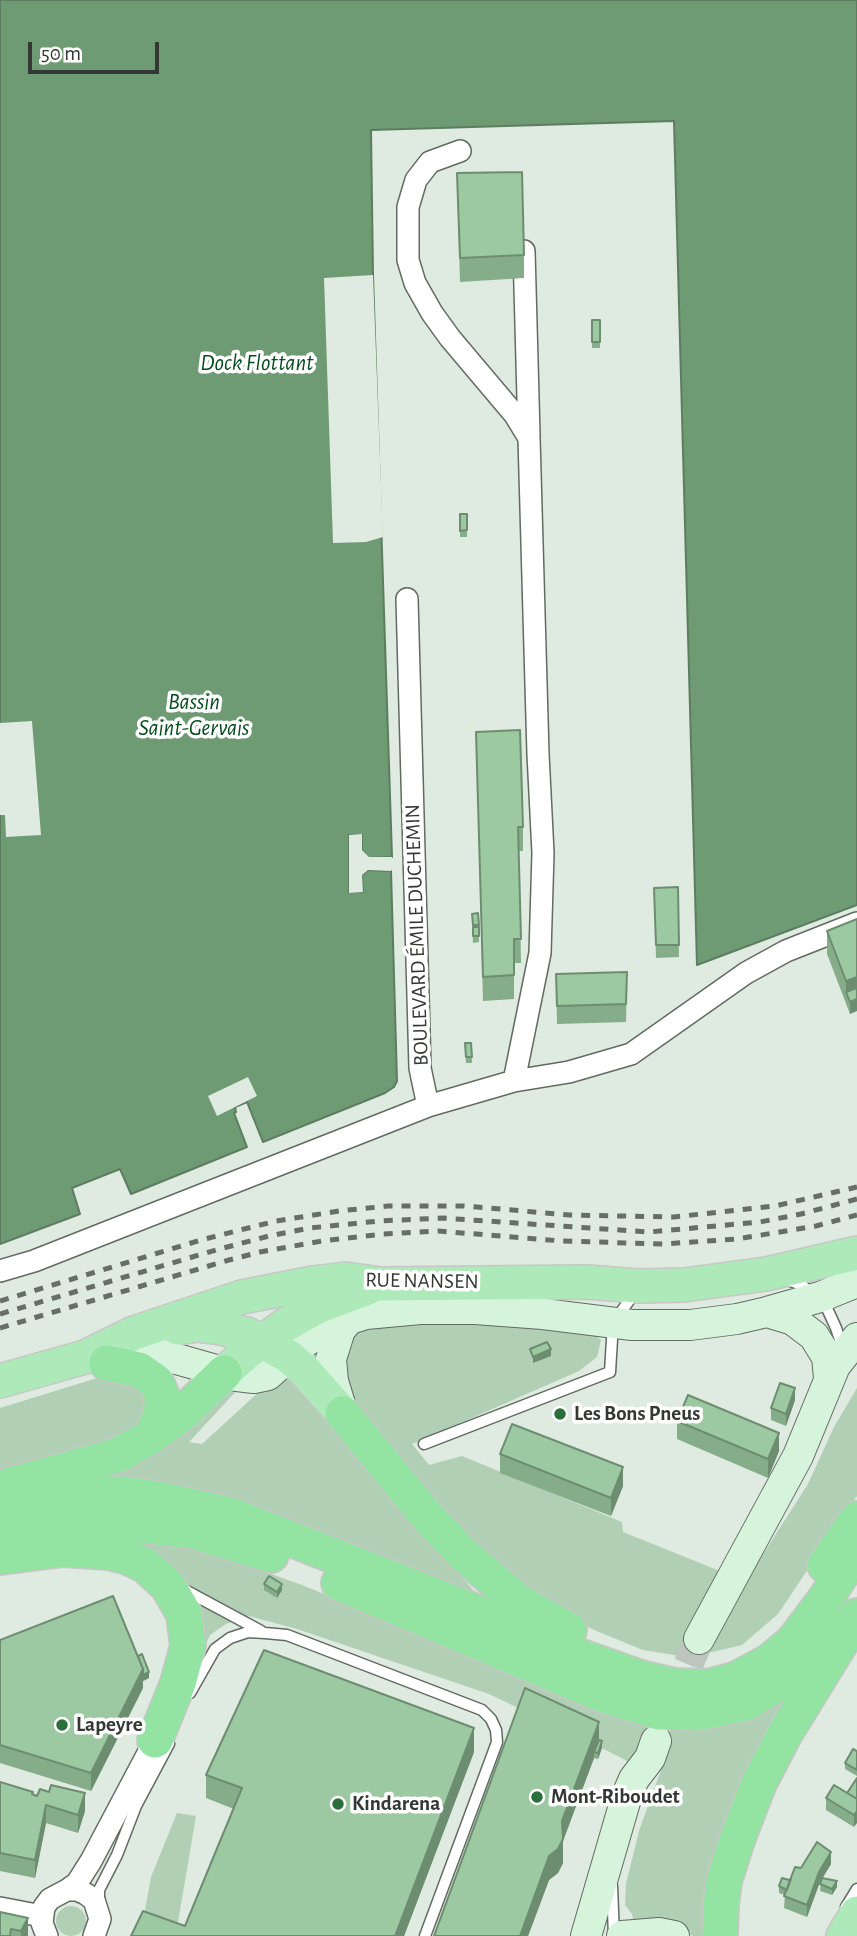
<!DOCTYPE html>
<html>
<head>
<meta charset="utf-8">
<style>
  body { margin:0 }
  #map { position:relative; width:857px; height:1936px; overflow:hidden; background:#dfeae0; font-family:"Alegreya Sans",sans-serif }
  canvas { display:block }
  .scale { position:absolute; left:28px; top:42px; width:131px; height:32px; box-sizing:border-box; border:4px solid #343834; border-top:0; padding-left:9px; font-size:21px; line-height:24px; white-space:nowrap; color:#343834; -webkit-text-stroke:5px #fff; paint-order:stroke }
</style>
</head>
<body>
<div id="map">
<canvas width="857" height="1936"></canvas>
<div class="scale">50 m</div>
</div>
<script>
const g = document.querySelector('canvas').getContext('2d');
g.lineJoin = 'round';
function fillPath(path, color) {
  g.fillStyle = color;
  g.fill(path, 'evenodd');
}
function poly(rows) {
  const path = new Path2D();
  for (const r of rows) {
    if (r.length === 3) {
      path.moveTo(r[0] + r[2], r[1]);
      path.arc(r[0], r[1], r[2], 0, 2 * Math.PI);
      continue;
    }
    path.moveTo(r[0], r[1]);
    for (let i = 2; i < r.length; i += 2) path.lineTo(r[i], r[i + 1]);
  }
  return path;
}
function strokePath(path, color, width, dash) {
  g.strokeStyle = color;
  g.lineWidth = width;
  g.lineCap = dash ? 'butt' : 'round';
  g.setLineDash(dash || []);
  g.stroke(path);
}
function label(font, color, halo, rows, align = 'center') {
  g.font = font + ' "Alegreya Sans",sans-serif';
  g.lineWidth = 7;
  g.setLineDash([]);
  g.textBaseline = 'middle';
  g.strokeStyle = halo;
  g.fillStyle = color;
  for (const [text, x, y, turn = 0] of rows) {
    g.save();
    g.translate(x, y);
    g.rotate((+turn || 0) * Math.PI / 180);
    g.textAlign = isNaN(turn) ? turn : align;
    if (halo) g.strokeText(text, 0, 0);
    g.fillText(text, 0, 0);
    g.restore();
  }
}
fillPath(poly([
  [374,1319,585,1327,601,1340,597,1357,579,1371,412,1444,429,1465,462,1456,622,1522,623,1532,720,1571,681,1656,643,1650,594,1630,541,1603,493,1567,424,1490,369,1418,345,1395,338,1368,352,1334],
  [117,1375,149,1397,139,1430,0,1476,0,1408,97,1378],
  [286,1377,331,1425,402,1509,480,1598,300,1523,235,1501,82,1475,229,1384,240,1387,189,1442,202,1444,260,1391],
  [857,1388,857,1496,778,1614,742,1645,708,1653,760,1559,808,1484,834,1427],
  [93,1535,198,1548,302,1585,637,1724,675,1731,719,1725,798,1687,707,1936,693,1936,683,1931,635,1928,632,1914,625,1905,626,1884,639,1831,670,1745,629,1762,602,1748,489,1694,297,1629,249,1616,226,1624,210,1635,202,1653,190,1609],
  [177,1813,196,1816,178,1922,144,1916,151,1877],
  [71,1921,15]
]), '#b0cfb4');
const water = poly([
  [0,0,857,0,857,905,697,965,674,121,371,130,373,275,392,857,369,858,362,850,362,835,349,835,349,892,363,892,362,875,368,870,391,871,397,1081,394,1087,385,1093,263,1142,247,1102,235,1107,236,1112,234,1113,247,1147,131,1194,120,1169,72,1188,80,1214,0,1244,0,0]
]);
fillPath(water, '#6e9a74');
strokePath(water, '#5d7d61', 2);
fillPath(poly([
  [373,275,383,537,366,542,333,543,324,278],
  [32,721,41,835,6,837,5,815,0,815,0,723],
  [362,834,362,850,369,857,392,857,392,860,367,861,358,851,358,838,352,838,353,889,359,889,359,874,367,867,391,867,391,871,368,870,362,875,363,892,349,893,349,835],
  [248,1077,257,1096,217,1116,208,1096]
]), '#dfeae0');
strokePath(poly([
  [671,1706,699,1639]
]), '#bdc6be', 30, [30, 15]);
const service = poly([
  [786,1279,803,1286,825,1304,836,1328,843,1349],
  [424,1444,610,1372,613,1323,636,1291],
  [183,1589,261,1631],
  [190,1693,215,1649,230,1638,248,1632,265,1633,287,1635,482,1710,491,1719,496,1730,497,1742,493,1753,425,1936],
  [612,1886,614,1936],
  [99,1905,99,1890,117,1855,136,1806,169,1744],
  [846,1907,857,1889]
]);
const minor = poly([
  [460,151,430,162,416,180,408,207,408,260,415,283,432,313,450,338,515,415,529,438,538,754,543,853,540,953,514,1081],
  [524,251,529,435],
  [407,599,420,1068,428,1106],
  [0,1271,34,1261,428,1106,514,1081,569,1072,631,1054,746,973,786,951,857,923],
  [67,1890,77,1883,91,1861,155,1740],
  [0,1908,42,1916],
  [47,1936,42,1923,44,1907,50,1899,67,1890,77,1890,86,1894,94,1900,100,1919,94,1936]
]);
const secondary = poly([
  [767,1312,793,1320,814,1336,827,1357,829,1378],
  [106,1363,145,1354,159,1354,237,1376,254,1378,268,1375,301,1345,328,1326,366,1314,420,1309,475,1309,543,1314,632,1325,690,1325,737,1319,767,1312,820,1297,857,1282],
  [343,1414,333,1381,331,1359,340,1330,350,1318],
  [699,1639,798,1456,835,1366,857,1338],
  [586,1936,627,1795,634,1779,650,1758,656,1741],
  [622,1936,659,1933,674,1936]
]);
const primary = poly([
  [178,1328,198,1325,215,1327,247,1334,263,1342,288,1356,304,1370,343,1414],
  [224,1373,245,1354,285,1325,317,1307,368,1288],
  [0,1381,85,1357,134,1333,242,1297,313,1283,346,1279,380,1284,586,1282,639,1286,684,1285,766,1274,857,1253],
  [843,1936,857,1913]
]);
const trunk = poly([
  [107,1363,139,1370,156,1382,162,1396,162,1410,152,1436],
  [343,1414,426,1515,463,1554,521,1603,569,1630],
  [10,1485,118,1455,152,1436,183,1413,224,1373],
  [0,1507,27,1500,72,1494,125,1494,160,1499,231,1515,466,1608,581,1657,640,1678,675,1686,708,1687,737,1679,769,1662,793,1642,824,1601,857,1550],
  [0,1533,52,1524,106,1521,192,1531,271,1555],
  [0,1557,63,1549,109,1552,128,1557,145,1565,168,1586,184,1614,188,1646,178,1683,155,1740],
  [825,1565,857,1519],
  [339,1583,603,1695,659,1712,698,1713,746,1703,799,1671,835,1626],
  [720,1936,721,1905,724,1881,737,1840,759,1783,785,1733,857,1616]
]);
strokePath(service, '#616b62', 13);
strokePath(minor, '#616b62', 24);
strokePath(secondary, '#616b62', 32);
strokePath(primary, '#c6c7c6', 36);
strokePath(trunk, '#c6c7c6', 38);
strokePath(service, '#fff', 10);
strokePath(minor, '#fff', 21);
strokePath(secondary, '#d6f4dc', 30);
strokePath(primary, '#aeeab9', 33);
strokePath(trunk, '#93e3a2', 35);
strokePath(poly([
  [0,1301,201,1240,276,1221,339,1211,388,1206,464,1206,570,1215,674,1217,775,1206,857,1187],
  [0,1314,216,1250,269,1236,310,1228,379,1221,442,1218,649,1232,760,1222,801,1214,857,1199],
  [0,1328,229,1260,260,1252,322,1241,383,1234,438,1231,562,1241,663,1244,737,1239,816,1226,857,1215]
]), '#676e68', 5, [9, 9]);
fillPath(poly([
  [457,173,524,255,524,278,460,282],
  [592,320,600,320,600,348,592,348],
  [460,514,467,514,467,537,460,537],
  [476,732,523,827,523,851,519,851,521,963,514,963,514,999,483,1001],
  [678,887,679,957,656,958,654,888],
  [478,913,479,942,473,943,472,914],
  [857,919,850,1014,827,954,827,931],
  [627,972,626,1022,557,1024,556,974],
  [465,1043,471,1043,472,1063,466,1063],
  [795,1400,786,1426,771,1420,771,1408],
  [677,1421,779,1451,768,1478,677,1439],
  [500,1454,623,1486,611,1516,500,1473],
  [264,1584,282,1590,277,1598,264,1590],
  [0,1640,138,1656,149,1678,143,1681,143,1688,91,1791,0,1763],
  [599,1740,602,1748,598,1759,594,1758,563,1841,563,1863,558,1873,549,1880,528,1936,434,1936],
  [857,1751,857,1776,845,1769,845,1763],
  [474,1752,404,1936,131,1936,185,1926,234,1809,206,1798,206,1775],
  [857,1778,854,1827,826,1810,826,1798,847,1793],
  [0,1782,33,1794,85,1811,78,1833,46,1823,35,1878,0,1871],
  [831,1864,822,1878,837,1887,832,1895,820,1891,821,1880,807,1917,784,1908,785,1895,779,1893,779,1886,791,1879,801,1868],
  [0,1912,28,1936,0,1936]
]), '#86ad8a');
fillPath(poly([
  [857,977,857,1011,850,1014,850,1002,846,992,846,981],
  [551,1349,551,1356,533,1363,533,1357],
  [795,1388,795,1400,786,1426,786,1414],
  [779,1433,779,1451,768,1478,768,1459],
  [623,1467,623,1486,611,1516,611,1498],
  [282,1584,282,1590,277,1598,277,1592],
  [143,1669,149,1672,149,1678,143,1681,143,1688,91,1791,91,1773],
  [599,1722,599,1746,594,1752,594,1758,563,1841,563,1863,558,1873,549,1880,528,1936,520,1936],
  [474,1728,474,1752,404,1936,395,1936],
  [602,1741,602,1748,598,1759,598,1753],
  [85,1793,85,1811,78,1833,78,1815],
  [46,1805,46,1823,35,1878,35,1860],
  [857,1811,857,1823,854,1827,854,1815],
  [831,1852,831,1864,819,1884,807,1917,807,1905,819,1872],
  [837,1881,837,1887,832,1895,832,1889],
  [28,1918,28,1936,21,1936,21,1931]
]), '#6d8d71');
const building = poly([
  [522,172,524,255,460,258,457,173,522,172],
  [592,320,600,320,600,342,592,342,592,320],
  [460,514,467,514,467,530,460,531,460,514],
  [520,730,523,827,518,827,521,939,514,939,514,975,483,977,476,732,520,730],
  [678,887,679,945,656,945,654,888,678,887],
  [478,913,479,925,473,925,472,914,478,913],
  [857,919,857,977,846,981,827,931,857,919],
  [473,927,479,927,479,936,473,936,473,927],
  [627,972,626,1004,557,1006,556,974,627,972],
  [857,988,857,999,850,1002,846,992,857,988],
  [465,1043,471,1043,472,1057,466,1057,465,1043],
  [547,1342,551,1349,533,1357,530,1349,547,1342],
  [780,1383,795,1388,786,1414,771,1408,780,1383],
  [688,1395,779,1433,768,1459,677,1421,688,1395],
  [512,1424,623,1467,611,1498,500,1454,512,1424],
  [269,1576,282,1584,277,1592,264,1584,269,1576],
  [113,1596,143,1669,91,1773,0,1745,0,1640,113,1596],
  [264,1650,474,1728,395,1936,131,1936,143,1911,185,1926,242,1788,206,1775,264,1650],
  [142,1654,149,1672,143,1675,143,1669,138,1656,142,1654],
  [525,1688,599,1722,562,1821,563,1839,558,1849,549,1856,520,1936,434,1936,525,1688],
  [599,1740,602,1741,598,1753,594,1752,599,1740],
  [853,1749,857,1751,857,1770,845,1763,853,1749],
  [857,1778,857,1799,847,1793,857,1778],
  [0,1782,33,1792,32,1794,37,1796,40,1789,49,1792,51,1785,85,1793,78,1815,46,1805,35,1860,0,1853,0,1782],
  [834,1785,857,1799,857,1811,854,1815,826,1798,834,1785],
  [817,1842,831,1852,819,1872,807,1905,784,1896,795,1867,801,1868,817,1842],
  [782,1878,789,1880,791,1879,787,1890,779,1886,782,1878],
  [822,1878,837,1881,832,1889,820,1884,822,1878],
  [0,1912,28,1918,21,1931,11,1929,10,1936,0,1936,0,1912]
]);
fillPath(building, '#9cc9a1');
strokePath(building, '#6d8d71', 2);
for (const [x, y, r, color] of [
  [560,1414,7,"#2b6f3a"],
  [62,1725,7,"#2b6f3a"],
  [537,1797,7,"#2b6f3a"],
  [338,1804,7,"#2b6f3a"]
]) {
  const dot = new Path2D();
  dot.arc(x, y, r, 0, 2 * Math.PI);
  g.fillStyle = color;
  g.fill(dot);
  strokePath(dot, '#fff', 2.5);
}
label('21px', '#343834', '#fff', [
  ["BOULEVARD ÉMILE DUCHEMIN",417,935,-92],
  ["RUE NANSEN",422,1281,1]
]);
label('bold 21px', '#343834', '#fff', [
  ["Les Bons Pneus",574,1414],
  ["Lapeyre",76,1725],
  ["Mont-Riboudet",551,1797],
  ["Kindarena",352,1804]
], 'left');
label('italic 23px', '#054e1d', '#fff', [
  ["Dock Flottant",257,363],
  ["Bassin",194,702],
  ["Saint-Gervais",194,728]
]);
</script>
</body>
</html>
